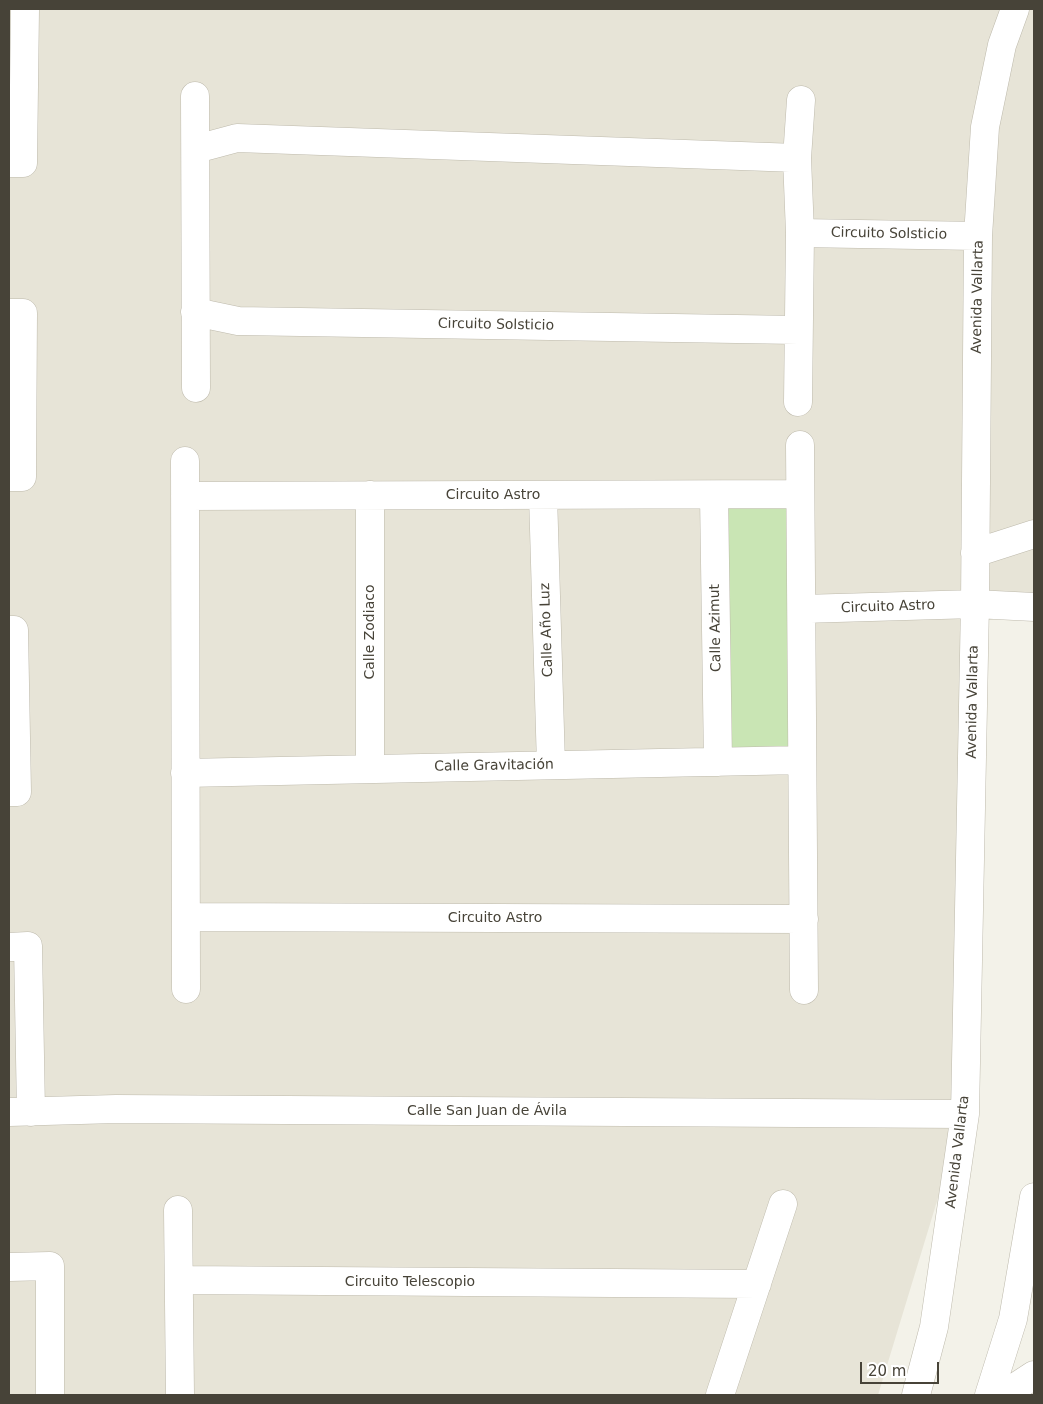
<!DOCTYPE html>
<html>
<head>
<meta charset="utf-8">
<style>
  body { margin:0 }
  #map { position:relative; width:1043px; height:1404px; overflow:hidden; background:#f3f2e9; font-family:"DejaVu Sans",sans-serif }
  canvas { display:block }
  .frame { position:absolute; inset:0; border:10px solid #474338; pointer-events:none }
  .scale { position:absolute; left:860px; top:1362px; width:79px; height:22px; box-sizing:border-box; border:2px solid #474338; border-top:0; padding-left:6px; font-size:15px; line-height:18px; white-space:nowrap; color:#474338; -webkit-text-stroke:4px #fff; paint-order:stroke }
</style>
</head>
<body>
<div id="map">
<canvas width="1043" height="1404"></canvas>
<div class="frame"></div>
<div class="scale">20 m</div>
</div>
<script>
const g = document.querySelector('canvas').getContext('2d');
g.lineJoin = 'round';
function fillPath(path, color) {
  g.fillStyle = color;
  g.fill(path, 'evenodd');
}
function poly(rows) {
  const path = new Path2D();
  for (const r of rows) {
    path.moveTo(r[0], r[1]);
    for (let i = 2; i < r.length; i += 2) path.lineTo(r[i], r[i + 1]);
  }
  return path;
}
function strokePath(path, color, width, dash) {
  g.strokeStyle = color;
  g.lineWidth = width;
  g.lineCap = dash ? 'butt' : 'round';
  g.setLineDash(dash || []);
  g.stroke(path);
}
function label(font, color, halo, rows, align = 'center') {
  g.font = font + ' "DejaVu Sans",sans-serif';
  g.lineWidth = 4;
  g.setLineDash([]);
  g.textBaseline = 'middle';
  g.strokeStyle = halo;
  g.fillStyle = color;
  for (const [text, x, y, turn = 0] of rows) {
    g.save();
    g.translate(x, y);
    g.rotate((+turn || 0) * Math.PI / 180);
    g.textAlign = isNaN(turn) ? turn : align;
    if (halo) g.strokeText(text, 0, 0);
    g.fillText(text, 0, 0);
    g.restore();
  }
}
fillPath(poly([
  [9,9,1034,9,1034,597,977,617,948,1165,878,1395,9,1395]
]), '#e7e4d7');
fillPath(poly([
  [800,494,797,752,721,757,714,495]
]), '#c9e5b4');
const minor = poly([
  [195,96,196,388],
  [196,149,237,138,797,158],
  [9,163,23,163,25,9],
  [800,233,978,236],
  [195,312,238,321,798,330],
  [9,313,23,313,22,477,9,477],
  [798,402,800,233,797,158,801,100],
  [800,445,804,990],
  [185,461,186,989],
  [543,495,551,765],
  [714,495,718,762],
  [185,496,800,494],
  [975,553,1034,534],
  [802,609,975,604,1034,607],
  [9,630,14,630,17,792,9,792],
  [370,769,370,495],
  [185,773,802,760],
  [186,917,804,919],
  [9,947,28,946,31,1112],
  [9,1112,116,1109,965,1114],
  [178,1210,180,1395],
  [9,1267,50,1266,50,1395],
  [179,1280,757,1284],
  [720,1395,783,1204],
  [916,1395,934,1327,965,1114,975,604,978,236,985,127,1002,45,1015,9],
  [989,1395,1013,1319,1034,1197],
  [1006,1395,1008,1392,1034,1375]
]);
strokePath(minor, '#bebaac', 29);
strokePath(minor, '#fff', 28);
label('14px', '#474338', '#fff', [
  ["Circuito Solsticio",889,234,1],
  ["Avenida Vallarta",978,297,-89],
  ["Circuito Solsticio",496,325,1],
  ["Circuito Astro",493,495],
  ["Circuito Astro",888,607,-2],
  ["Calle Azimut",716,628,-91],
  ["Calle Año Luz",547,630,-92],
  ["Calle Zodiaco",370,632,-90],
  ["Avenida Vallarta",973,702,-89],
  ["Calle Gravitación",494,766,-1],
  ["Circuito Astro",495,918],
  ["Calle San Juan de Ávila",487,1111],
  ["Avenida Vallarta",958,1152,-83],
  ["Circuito Telescopio",410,1282]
]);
</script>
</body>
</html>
